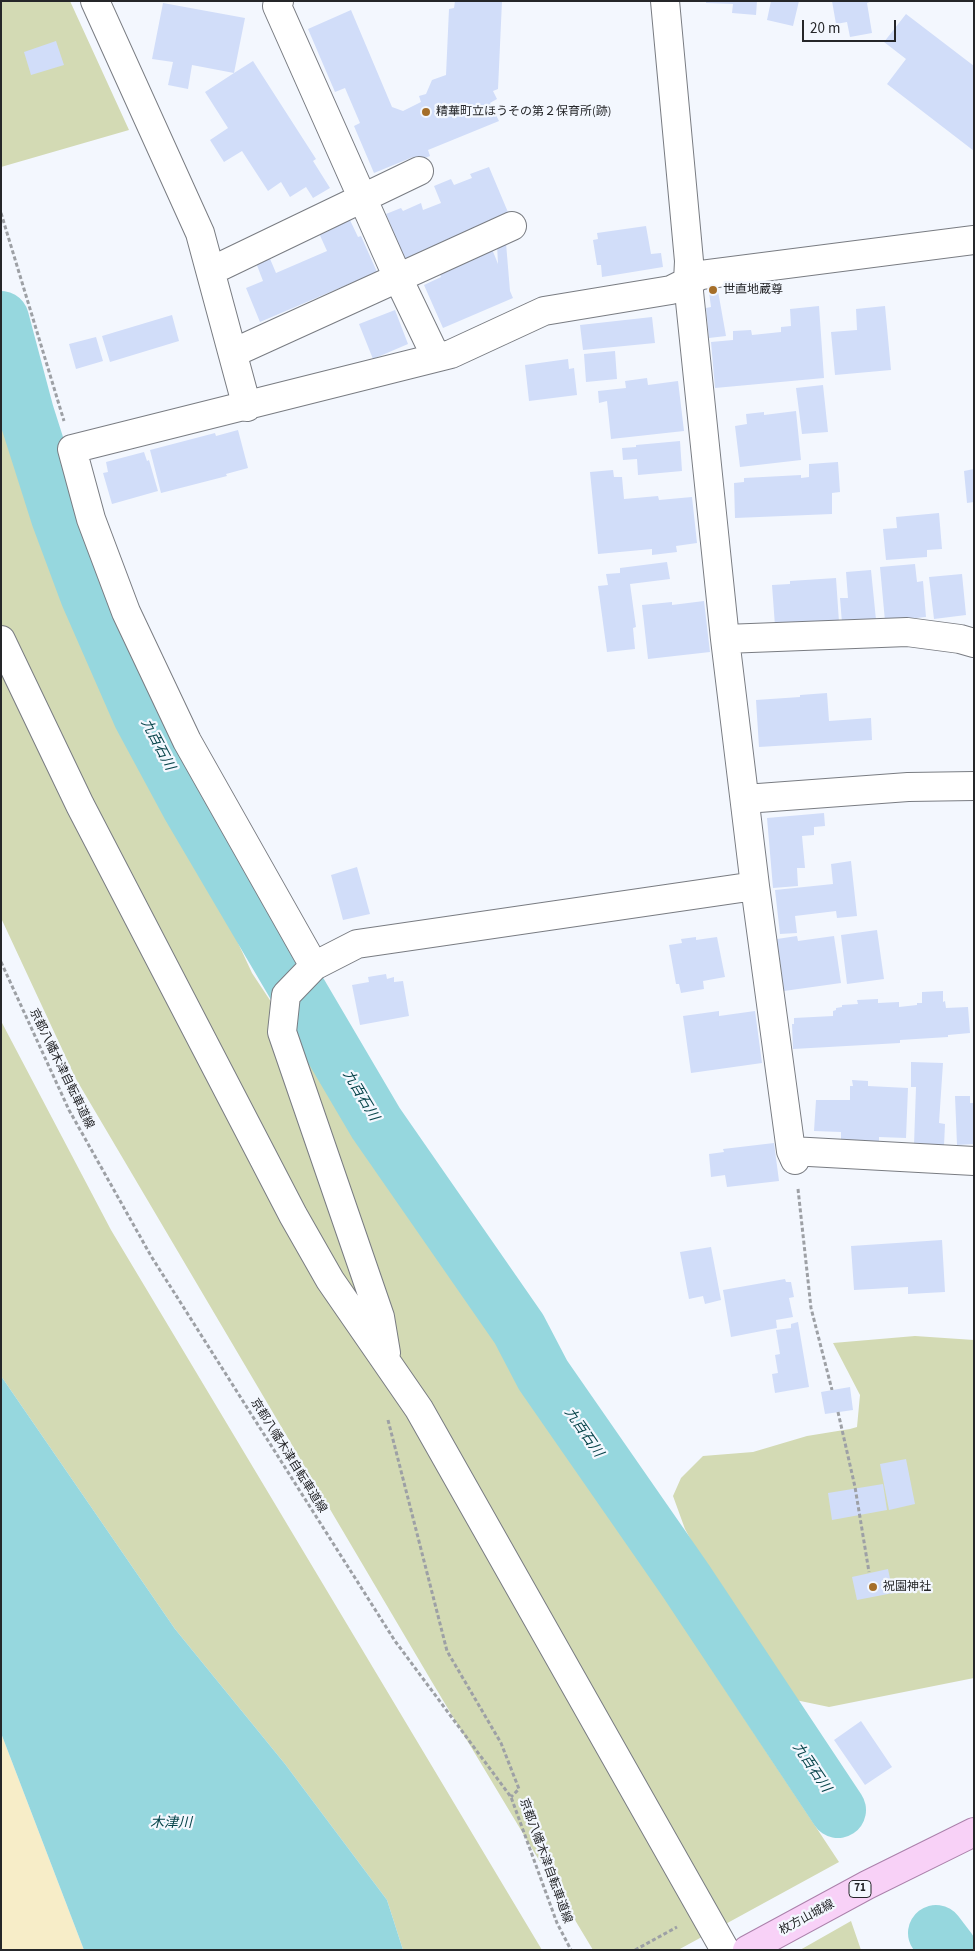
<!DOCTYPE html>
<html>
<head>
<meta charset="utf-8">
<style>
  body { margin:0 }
  #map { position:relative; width:975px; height:1951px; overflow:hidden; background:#f3f7fe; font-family:"Source Sans 3",sans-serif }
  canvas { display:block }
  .frame { position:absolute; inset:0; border:2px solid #252629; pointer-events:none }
  .scale { position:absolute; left:802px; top:20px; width:94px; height:22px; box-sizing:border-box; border:2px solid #252629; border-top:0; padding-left:6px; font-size:15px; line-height:18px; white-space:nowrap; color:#252629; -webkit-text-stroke:4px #f3f7fe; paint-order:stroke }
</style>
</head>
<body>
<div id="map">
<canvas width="975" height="1951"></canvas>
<div class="frame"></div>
<div class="scale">20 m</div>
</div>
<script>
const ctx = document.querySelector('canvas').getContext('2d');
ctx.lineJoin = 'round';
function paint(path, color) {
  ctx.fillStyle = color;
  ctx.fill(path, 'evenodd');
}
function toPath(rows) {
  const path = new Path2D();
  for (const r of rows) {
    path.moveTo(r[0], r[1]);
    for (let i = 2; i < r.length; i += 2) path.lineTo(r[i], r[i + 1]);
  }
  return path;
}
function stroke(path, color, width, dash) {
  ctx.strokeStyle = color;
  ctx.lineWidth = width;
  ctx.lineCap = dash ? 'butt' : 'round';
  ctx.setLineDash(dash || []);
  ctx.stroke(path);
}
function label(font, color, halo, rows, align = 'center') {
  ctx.font = font + ' "Source Sans 3","Noto Sans JP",sans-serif';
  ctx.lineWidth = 4.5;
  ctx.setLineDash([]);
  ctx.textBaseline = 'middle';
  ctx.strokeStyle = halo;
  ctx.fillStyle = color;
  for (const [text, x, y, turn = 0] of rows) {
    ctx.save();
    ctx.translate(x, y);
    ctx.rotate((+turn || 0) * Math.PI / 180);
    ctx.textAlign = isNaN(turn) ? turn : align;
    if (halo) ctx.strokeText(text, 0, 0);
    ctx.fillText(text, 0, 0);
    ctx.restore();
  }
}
paint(toPath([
  [1,1,70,1,129,130,1,167],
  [1,362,27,454,82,607,252,973,839,1862,678,1950,593,1950,432,1682,76,1079,1,918],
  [1,1021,111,1230,542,1950,403,1950,387,1900,285,1764,175,1629,1,1376],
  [915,1336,974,1340,974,1678,829,1707,786,1698,762,1671,685,1529,673,1496,681,1478,703,1456,753,1452,807,1436,850,1429,857,1427,860,1395,833,1343],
  [851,1921,861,1950,800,1950]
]), '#d3dab4');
paint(toPath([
  [1,1733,84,1950,1,1950]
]), '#f7edc8');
paint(toPath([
  [1,1376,175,1629,285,1764,387,1900,403,1950,84,1950,1,1733]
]), '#96d7de');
stroke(toPath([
  [1,319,26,413,59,517,88,595,141,716,189,805,376,1123,519,1329,543,1375,686,1581,838,1810],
  [936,1933,949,1950]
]), '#96d7de', 56);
paint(toPath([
  [455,1,502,1,498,89,493,91,497,99,490,103,499,121,428,150,430,156,415,162,413,157,374,173,354,126,360,123,345,88,335,92,308,29,351,10,392,107,403,111,421,102,419,96,426,94,432,80,446,75,449,9,454,8],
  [706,1,757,1,756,15,732,13,733,4,706,3],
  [771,1,799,1,793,26,767,20],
  [832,1,872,1,867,3,872,33,850,37,847,22,836,24],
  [163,3,245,18,234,73,253,61,316,159,313,161,330,188,313,198,306,187,290,197,281,182,268,191,242,151,224,162,210,140,228,128,205,92,234,73,192,65,188,89,168,85,173,62,152,59],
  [906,14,974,66,974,151,887,84,906,59,884,42],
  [56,41,64,65,31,75,24,52],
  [489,167,510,217,405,261,386,214,401,208,403,211,421,203,423,210,441,203,434,186,451,179,454,185,472,178,470,174],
  [349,218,358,237,361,236,377,272,260,322,246,288,263,281,255,260,268,254,276,273,327,251,318,231],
  [646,226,651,254,661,253,663,267,602,277,601,265,597,265,593,240,598,239,597,233],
  [506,243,510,291,513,298,443,328,424,285,441,277,439,272,492,249,498,264,497,244],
  [718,291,726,336,709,338,706,308,711,307,709,292],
  [819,306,824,378,715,388,711,342,733,340,733,331,751,330,752,335,781,332,781,327,791,326,790,309],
  [885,306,891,370,835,375,831,332,857,330,856,309],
  [395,310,408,344,373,359,359,324],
  [172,315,179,341,110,362,102,336],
  [652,317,655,343,583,350,580,325],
  [96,337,103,361,76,369,69,344],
  [615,351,617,379,586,382,584,354],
  [568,359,569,369,574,368,577,395,529,401,525,365],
  [647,378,648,385,678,381,684,431,611,439,607,401,599,403,598,391,626,388,625,381],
  [823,385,828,432,802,434,796,388],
  [796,411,801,460,740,467,735,426,747,424,746,414,764,412,764,415],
  [238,430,248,468,226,474,227,476,161,493,150,450,215,433,216,436],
  [680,441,682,471,638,475,637,459,623,460,622,448,636,447,636,445],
  [144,452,147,461,149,460,158,491,112,504,103,473,108,472,106,462],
  [838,462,840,492,832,493,832,514,735,518,734,483,744,482,744,478,801,475,801,478,809,477,809,464],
  [974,469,974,502,967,503,964,471],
  [613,470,614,477,622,477,624,499,658,496,659,500,692,497,697,543,676,546,677,552,652,555,652,549,598,554,590,472],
  [939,513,942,549,927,550,927,557,886,560,883,529,897,528,896,517],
  [667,562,670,579,630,584,636,627,633,628,635,649,607,652,598,586,608,585,606,574,620,573,620,568],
  [915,564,917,582,923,581,926,617,885,621,880,567],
  [871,570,876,620,842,623,840,598,848,598,846,572],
  [962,574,966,615,934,619,929,577],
  [836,578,839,622,775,626,772,585,790,584,790,581],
  [704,601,710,652,648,659,642,605,672,602,672,605],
  [827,693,829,721,871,718,872,740,759,747,756,700,800,697,800,695],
  [824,813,825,826,814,827,814,835,802,836,805,868,797,868,798,886,773,888,767,818],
  [851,861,857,916,837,918,836,911,795,916,797,933,780,934,775,890,833,884,831,864],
  [357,867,370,914,343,920,331,875],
  [877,930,884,979,847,984,841,935],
  [797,936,798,941,834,936,841,983,784,991,777,939],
  [696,937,696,940,717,937,725,977,703,981,704,989,681,993,679,984,676,984,669,945,682,943,681,939],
  [386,974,387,979,394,977,394,982,403,981,409,1016,360,1025,352,985,369,982,368,977],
  [943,991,943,1002,945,1001,946,1008,968,1007,970,1033,948,1035,948,1037,900,1040,900,1043,793,1049,792,1024,794,1024,794,1018,833,1016,833,1011,836,1010,836,1008,842,1007,842,1005,858,1004,857,1000,878,999,878,1003,899,1002,899,1007,917,1005,917,1003,922,1003,922,992],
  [719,1011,719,1016,755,1011,762,1063,691,1073,683,1016],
  [911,1062,943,1063,939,1123,945,1124,944,1146,914,1145,916,1087,911,1087],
  [852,1080,868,1081,868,1086,908,1088,906,1138,879,1137,879,1142,841,1141,841,1132,814,1131,816,1100,850,1100,850,1086,853,1086],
  [955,1096,970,1096,970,1103,974,1103,974,1144,957,1145],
  [774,1143,779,1181,727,1187,725,1175,711,1177,709,1154,724,1152,723,1149],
  [942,1240,945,1292,908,1294,908,1287,854,1290,851,1246],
  [711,1247,721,1300,705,1304,703,1296,689,1299,680,1252],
  [785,1279,786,1282,791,1282,794,1297,789,1298,793,1317,776,1320,777,1328,731,1337,723,1290],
  [798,1322,809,1387,775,1393,772,1374,778,1373,775,1355,780,1354,776,1330,791,1328,791,1324],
  [850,1387,853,1410,825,1414,821,1392],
  [906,1459,915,1504,889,1510,880,1464],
  [883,1484,887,1510,832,1520,828,1493],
  [888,1569,893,1593,857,1600,852,1577],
  [861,1721,892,1767,865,1785,834,1740]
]), '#d1ddf9');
const minor = toPath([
  [95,1,200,233,247,407],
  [279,1,277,6,398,278,436,357],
  [665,1,689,261,688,282,725,639,755,886,791,1151,795,1160],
  [211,271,419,171],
  [233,353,512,226],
  [725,639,907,632,960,639,974,643],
  [1,640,80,805,293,1215,330,1280,419,1409,725,1950],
  [745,799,908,787,974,786],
  [314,966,187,741,126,612,91,519,72,449,451,354,544,311,671,290,701,275,974,240],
  [791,1151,974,1161],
  [386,1353,380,1317,282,1032,286,995,314,966,357,944,755,886]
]);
const major = toPath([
  [747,1950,867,1885,974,1832]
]);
stroke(minor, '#797c82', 30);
stroke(major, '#ab81ab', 30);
stroke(toPath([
  [1,213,64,421],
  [1,962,69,1110,151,1256,395,1641,511,1797,557,1923,571,1950],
  [798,1189,811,1308,832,1390],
  [838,1412,855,1487,869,1572],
  [388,1420,447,1651,501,1743,519,1789,511,1797],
  [635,1950,677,1927]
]), '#9da0a5', 3, [4, 2.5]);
stroke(minor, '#fff', 28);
stroke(major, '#f8d1f7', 28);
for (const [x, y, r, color] of [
  [426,112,5,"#a56e29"],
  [713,290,5,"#a56e29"],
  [873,1587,5,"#a56e29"]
]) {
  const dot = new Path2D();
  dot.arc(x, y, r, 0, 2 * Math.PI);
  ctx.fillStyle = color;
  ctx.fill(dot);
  stroke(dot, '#f3f7fe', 2);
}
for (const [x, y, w] of [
  [860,1889,22]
]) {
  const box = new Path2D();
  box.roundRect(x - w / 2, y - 8.5, w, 17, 4);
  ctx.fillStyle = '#f3f7fe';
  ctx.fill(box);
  stroke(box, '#252629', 1);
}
label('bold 11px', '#252629', null, [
  ["71",860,1889]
]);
label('12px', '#252629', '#f3f7fe', [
  ["精華町立ほうその第２保育所(跡)",436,112],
  ["世直地蔵尊",723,290],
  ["祝園神社",883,1587]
], 'left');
label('12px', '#252629', '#f3f7fe', [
  ["京都八幡木津自転車道線",61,1069,64],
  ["京都八幡木津自転車道線",288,1456,58],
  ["京都八幡木津自転車道線",545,1861,70],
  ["枚方山城線",807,1918,-28]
]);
label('italic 14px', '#07444a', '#f3f7fe', [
  ["九百石川",157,745,62],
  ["九百石川",360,1096,59],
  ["九百石川",583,1433,55],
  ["九百石川",811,1768,56],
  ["木津川",171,1824]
]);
</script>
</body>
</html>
